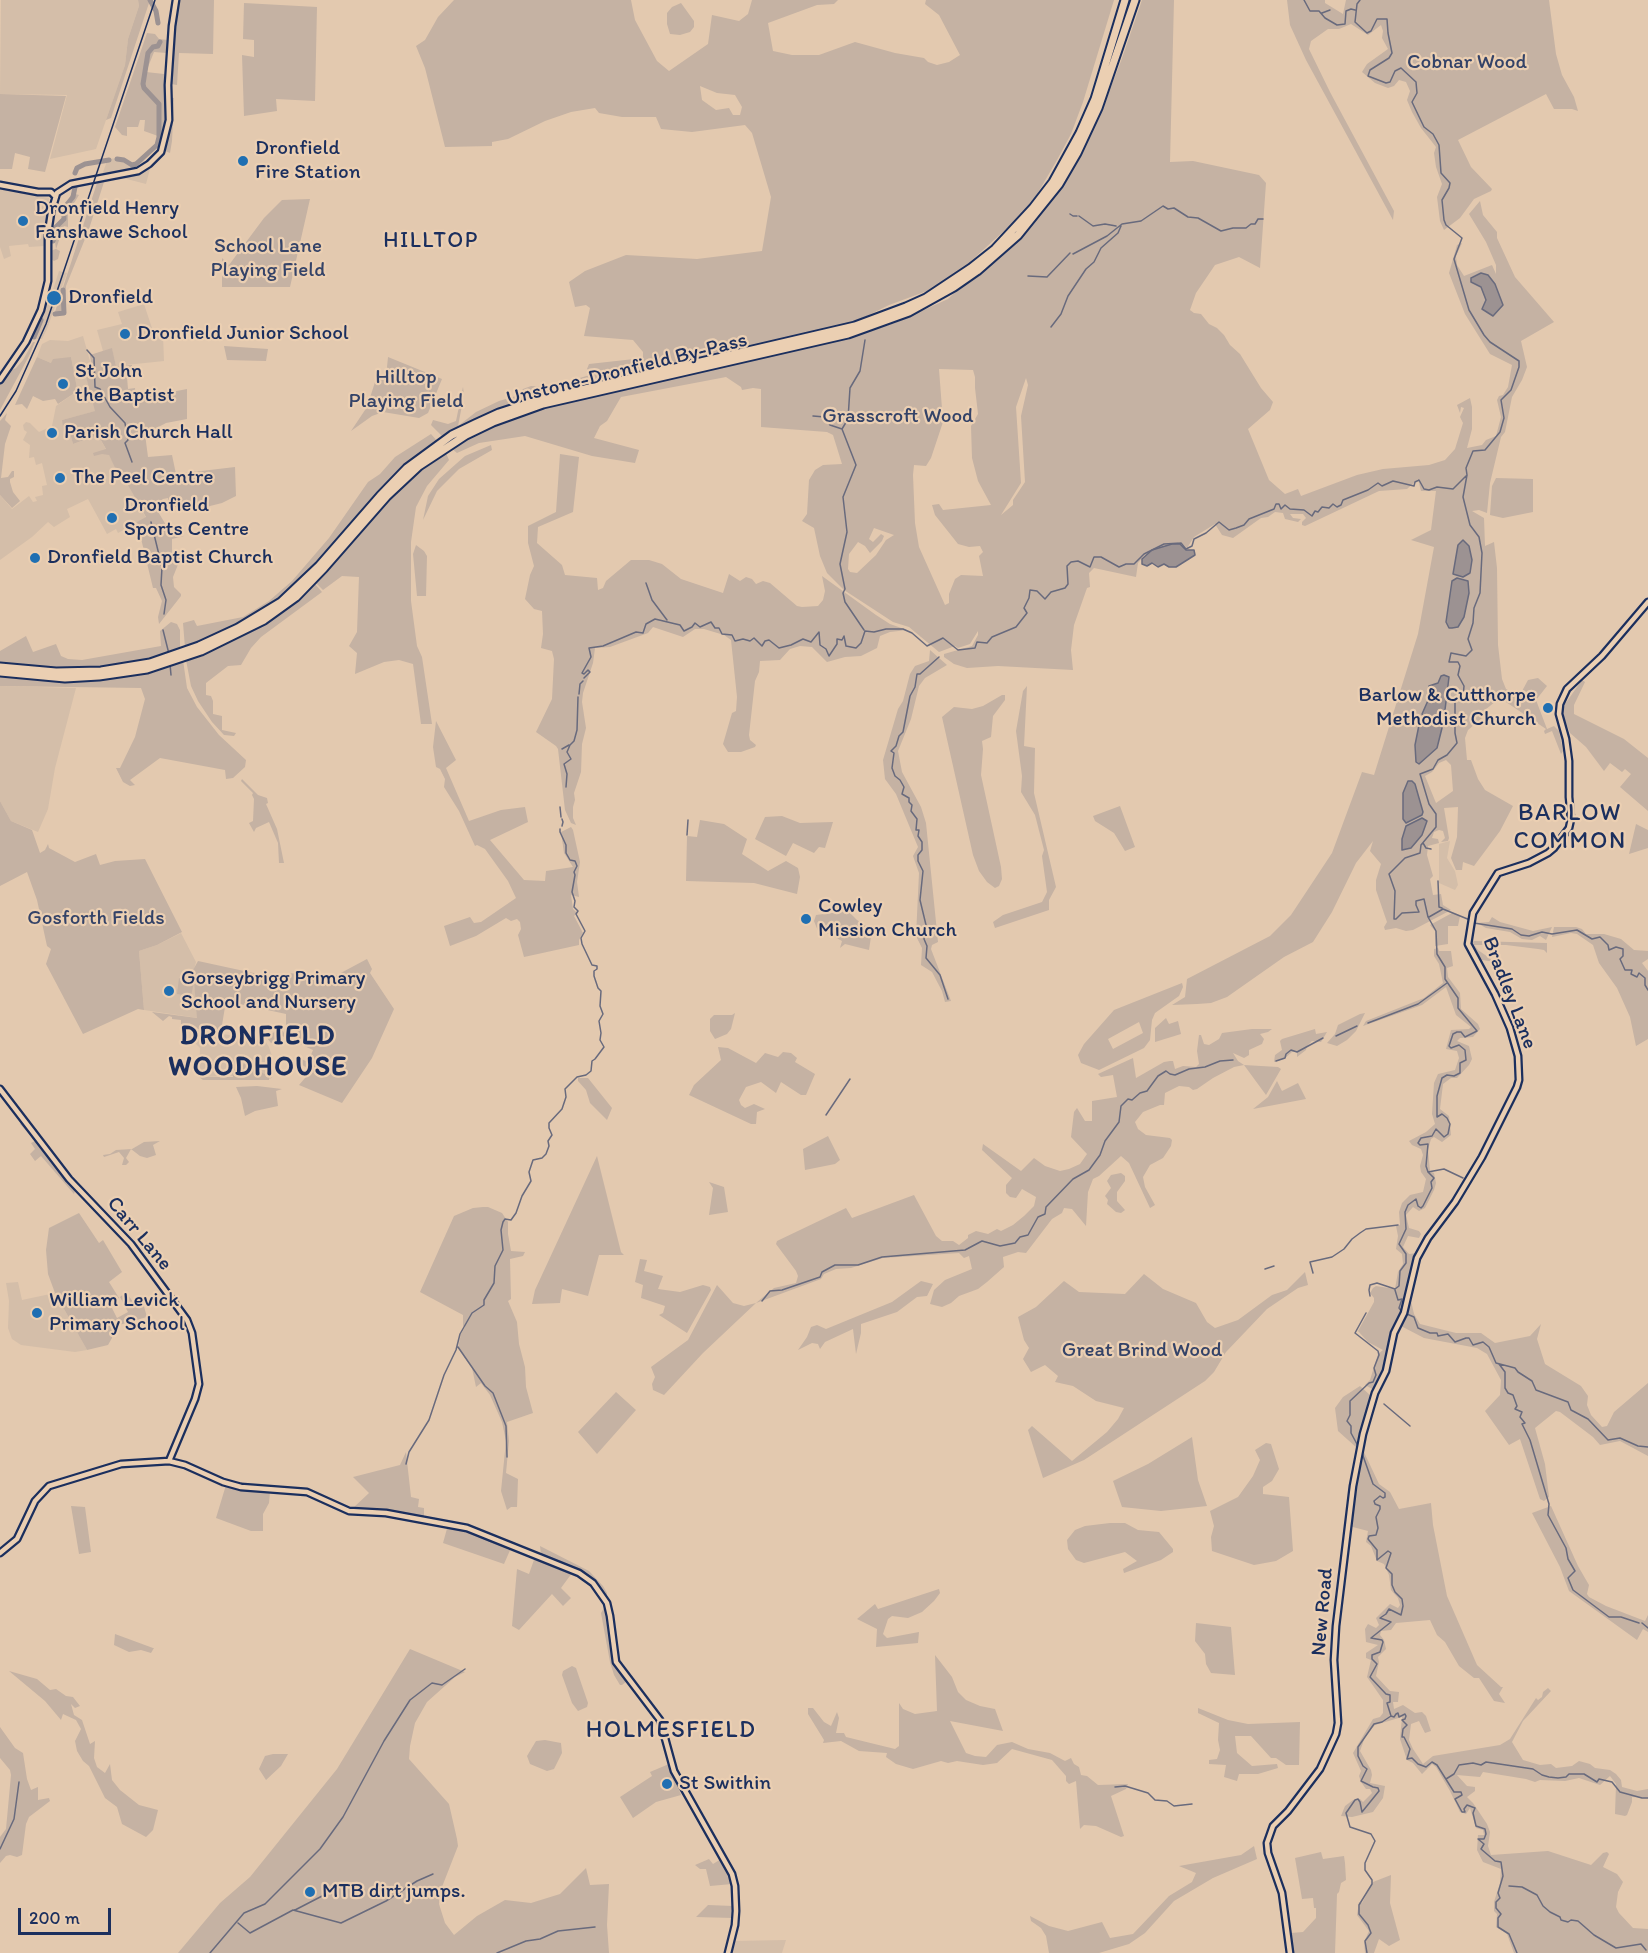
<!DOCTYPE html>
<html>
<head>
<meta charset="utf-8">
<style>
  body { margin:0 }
  #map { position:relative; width:1648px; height:1953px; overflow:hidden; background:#e3c9af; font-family:Itim,sans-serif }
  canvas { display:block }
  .scale { position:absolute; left:18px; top:1908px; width:93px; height:27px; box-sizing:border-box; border:3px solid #1b2f5e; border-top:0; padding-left:8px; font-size:18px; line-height:21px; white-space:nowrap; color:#1b2f5e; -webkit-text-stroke:4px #ebcfb2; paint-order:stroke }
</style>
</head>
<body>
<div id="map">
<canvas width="1648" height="1953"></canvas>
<div class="scale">200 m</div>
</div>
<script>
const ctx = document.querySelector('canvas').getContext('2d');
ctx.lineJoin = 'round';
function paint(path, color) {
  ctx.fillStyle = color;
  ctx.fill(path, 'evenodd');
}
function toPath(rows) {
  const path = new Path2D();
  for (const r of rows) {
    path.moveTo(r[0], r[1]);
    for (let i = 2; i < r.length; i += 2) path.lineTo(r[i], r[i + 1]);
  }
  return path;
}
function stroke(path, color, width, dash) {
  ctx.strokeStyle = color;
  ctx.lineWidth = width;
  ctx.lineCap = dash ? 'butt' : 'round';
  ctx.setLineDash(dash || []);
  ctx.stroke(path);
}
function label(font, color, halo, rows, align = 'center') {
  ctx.font = font + ' Itim,sans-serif';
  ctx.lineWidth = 4.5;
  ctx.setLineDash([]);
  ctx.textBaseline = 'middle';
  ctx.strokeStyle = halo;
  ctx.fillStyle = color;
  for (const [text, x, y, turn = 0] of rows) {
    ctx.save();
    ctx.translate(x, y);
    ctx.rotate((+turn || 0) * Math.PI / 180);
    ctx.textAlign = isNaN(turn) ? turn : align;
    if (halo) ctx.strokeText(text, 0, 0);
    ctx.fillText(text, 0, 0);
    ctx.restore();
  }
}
paint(toPath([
  [1,0,138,0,139,6,128,39,125,65,96,149,50,159,67,95,0,94],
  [121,158,132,164,142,158,148,166,151,165,146,184,119,177,103,180,102,175,106,164,106,159],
  [0,189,49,198,44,246,29,247,28,244,9,246,11,256,4,259,0,247],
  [59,271,67,273,47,329,42,339,31,339,48,296,51,296],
  [144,304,153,331,150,337,163,335,164,361,116,366,112,349,103,351,97,330,122,324,118,312],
  [83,336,92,368,85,373,96,411,62,420,70,433,73,444,98,435,119,473,121,472,146,518,118,533,116,529,107,534,88,499,67,509,70,517,54,527,48,522,32,537,0,560,0,495,12,509,29,496,33,502,37,501,35,497,43,495,42,486,47,485,42,463,36,465,34,457,29,458,30,445,23,440,27,432,24,430,23,425,26,422,30,423,39,432,52,426,56,406,76,392,77,388,71,357,51,363,37,357,42,344,50,340,68,341],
  [0,686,76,688,55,768,48,809,38,832,11,821,0,801],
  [1450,841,1447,858,1455,871,1457,880,1458,885,1455,890,1439,883,1439,844],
  [181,933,196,962,193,973,198,1018,144,1010,139,951,157,945],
  [193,1029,265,1041,269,1047,273,1059,272,1078,269,1079,260,1072,254,1061,234,1076,199,1077,200,1048,196,1044],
  [18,1282,22,1300,55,1293,87,1350,75,1352,21,1345,12,1339,8,1328,9,1301,6,1283],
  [786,1940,782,1953,732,1953,736,1941]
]), '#d4bea9');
paint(toPath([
  [138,0,150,0,111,118,106,120,125,65,128,39,139,6],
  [180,0,214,0,213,54,179,53,177,85,171,84,174,31],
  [454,0,631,0,635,20,657,61,669,71,708,44,712,15,739,21,748,14,752,0,838,0,834,4,817,5,768,23,773,51,792,55,819,55,855,42,895,53,924,58,928,62,937,65,949,62,960,55,939,15,925,4,926,0,1114,0,1083,102,1071,134,1057,160,1029,208,960,271,927,291,889,305,863,318,836,327,530,398,481,416,443,437,431,425,433,420,448,424,456,421,463,387,464,395,458,426,476,412,499,401,519,395,523,389,531,386,550,387,593,374,587,369,589,364,643,358,643,352,633,340,584,336,590,308,586,305,575,307,569,282,585,271,626,255,697,259,762,251,771,197,752,133,745,125,692,132,661,129,656,117,622,117,599,113,595,108,571,112,545,121,508,139,492,142,492,146,445,147,425,68,416,46,425,40,438,17],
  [700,86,717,93,735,95,742,107,740,115,733,115,729,108,716,110,702,100],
  [1142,0,1174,0,1170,162,1193,161,1259,175,1266,183,1260,268,1239,257,1215,265,1196,293,1190,310,1194,313,1201,314,1209,324,1217,328,1224,335,1230,345,1240,354,1261,388,1273,402,1270,410,1248,429,1269,480,1285,494,1298,489,1301,496,1357,475,1383,469,1429,465,1445,460,1455,449,1463,423,1460,417,1464,408,1461,407,1460,413,1457,405,1470,398,1472,407,1472,429,1467,448,1482,445,1486,440,1496,436,1501,417,1497,400,1499,396,1503,395,1508,387,1512,365,1490,354,1465,314,1449,273,1457,245,1462,243,1456,256,1457,265,1464,276,1492,265,1496,274,1496,265,1486,242,1469,214,1480,201,1483,215,1497,232,1497,238,1515,277,1554,322,1521,341,1527,367,1522,380,1512,397,1505,432,1501,437,1490,483,1487,513,1479,510,1472,511,1484,518,1485,546,1494,542,1497,568,1498,645,1502,679,1506,689,1514,693,1521,693,1528,680,1538,678,1547,686,1536,700,1547,729,1554,726,1559,731,1563,751,1561,754,1552,731,1545,734,1544,731,1546,729,1503,700,1496,701,1485,710,1482,718,1468,730,1465,738,1467,760,1471,760,1478,779,1485,790,1513,806,1500,831,1474,866,1463,862,1462,870,1456,870,1451,858,1457,837,1458,807,1444,808,1449,838,1448,841,1441,842,1445,838,1443,831,1439,830,1434,832,1432,838,1438,839,1439,843,1428,846,1427,855,1433,876,1430,879,1433,895,1441,894,1443,905,1451,910,1413,930,1406,931,1396,928,1385,930,1384,927,1387,922,1376,890,1376,880,1381,864,1370,851,1373,841,1356,863,1332,912,1313,942,1284,957,1227,997,1211,1003,1197,1004,1172,1005,1185,997,1187,979,1270,936,1291,915,1332,853,1362,772,1374,775,1418,634,1434,547,1411,540,1431,530,1436,491,1421,491,1418,479,1407,489,1379,491,1305,526,1302,525,1302,522,1306,518,1303,514,1290,514,1293,518,1301,519,1298,522,1285,519,1283,513,1275,512,1268,517,1261,518,1233,538,1222,535,1215,524,1194,537,1187,548,1180,542,1145,555,1138,563,1136,577,1094,568,1089,573,1090,587,1087,588,1074,625,1071,650,1073,670,998,666,967,668,954,664,944,657,944,654,972,646,978,635,978,631,970,644,958,648,955,646,939,652,909,627,893,622,844,590,827,573,820,556,814,528,802,521,807,514,809,480,815,470,823,465,842,464,833,435,827,432,761,427,761,389,753,388,742,390,741,387,726,377,621,397,607,421,600,426,594,438,639,450,635,463,592,456,525,436,479,443,457,453,451,448,490,427,523,414,577,399,860,334,895,323,948,299,959,288,979,276,999,256,1023,237,1070,175,1101,112,1121,61],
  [1481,273,1488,275,1495,284,1503,305,1490,313,1484,311,1486,300,1481,287,1471,277],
  [939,369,973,370,975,377,975,388,978,414,971,426,972,458,978,481,991,505,943,510,939,504,932,505,935,515,958,544,969,547,980,546,983,552,979,556,983,576,961,575,955,579,949,594,949,603,945,605,919,547,915,523,913,475,914,465,926,466,931,458,943,422],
  [1026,378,1028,385,1021,416,1025,482,1013,500,1013,505,1001,515,1021,483,1016,407],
  [874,528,894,535,886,540,876,555,857,573,850,572,848,569,849,554,858,542,865,546,870,553,882,541,884,536,881,534,873,542,869,539],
  [1446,760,1451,765,1453,791,1436,803,1425,776,1432,772,1439,763],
  [1287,0,1325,0,1325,3,1343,14,1346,0,1549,0,1556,54,1562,75,1574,97,1578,111,1572,109,1554,109,1546,94,1458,140,1471,167,1492,189,1491,191,1474,199,1460,218,1444,230,1440,221,1437,197,1442,184,1436,167,1434,153,1436,147,1421,128,1412,112,1407,100,1410,91,1406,82,1399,80,1394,86,1388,88,1375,83,1362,72,1367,64,1388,49,1382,38,1383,31,1381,25,1368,35,1351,24,1339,29,1328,29,1311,41,1309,49,1330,92,1394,211,1393,220,1306,60,1290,25],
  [244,3,317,7,315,101,276,99,277,111,244,116,242,55,254,57,254,40,243,39],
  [681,3,694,21,694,27,690,32,680,35,670,34,667,24,667,13,672,7],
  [147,33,155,34,159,39,168,40,167,53,154,52,146,72,164,74,164,97,174,98,172,141,170,153,165,151,165,145,156,143,158,136,144,131,145,120,140,120,138,127,127,127,127,136,122,135,115,127],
  [0,94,66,96,45,172,28,169,30,157,15,153,12,169,0,169],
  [104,182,89,229,66,286,65,315,54,315,97,183],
  [72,193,79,195,68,213,68,227,64,226,56,249,60,251,58,259,54,261,50,258,50,251,56,249,55,241,53,241,53,232,64,219,64,208],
  [310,199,290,287,222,287,222,258,229,265,264,218,282,200],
  [33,342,35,342,29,356,0,410,0,384,8,372,16,368,23,360],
  [224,346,268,349,266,361,227,360],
  [112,348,116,366,132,365,133,375,127,377,128,389,135,388,136,399,187,389,187,419,166,423,145,434,148,457,172,455,176,474,235,467,236,496,222,503,190,511,187,507,168,507,168,498,163,499,154,505,172,535,184,536,172,539,172,555,181,557,173,577,174,587,181,594,181,596,159,624,158,617,162,601,156,588,153,588,137,522,146,517,121,473,118,474,109,455,102,454,94,456,93,453,106,449,98,435,73,444,70,433,64,433,62,420,95,411,85,373,92,368,90,355],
  [37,357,51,363,53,359,71,357,77,388,76,392,58,404,55,399,43,401,33,396,27,409,22,404,15,405],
  [388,357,442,379,428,413,419,418,383,412,372,416,351,431,367,407,376,379,386,377],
  [7,413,5,420,11,426,5,444,1,478,8,477,12,471,14,471,14,477,10,479,10,482,13,492,20,501,12,508,0,495,0,421],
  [431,434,438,442,322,560,279,600,244,622,185,648,183,623,194,620,197,626,243,617,269,601,292,581,329,538,368,482,380,474,395,457],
  [491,445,492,450,459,469,437,491,423,520,428,496,439,479,465,456],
  [445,451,449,460,427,486,416,507,411,542,411,601,417,646,422,657,432,724,421,724,413,664,399,660,384,662,355,674,357,653,349,646,357,632,359,577,342,576,323,590,315,582,401,487,420,469],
  [560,454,579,457,573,512,538,527,537,543,562,565,565,575,597,578,598,590,603,588,606,581,631,560,649,560,662,564,681,579,723,593,729,574,740,581,746,577,752,579,756,584,763,581,770,583,797,606,802,607,818,606,823,600,825,591,822,576,876,615,890,624,907,630,890,632,880,636,877,648,861,656,845,657,827,662,812,647,800,646,790,649,780,660,760,661,759,672,755,681,749,735,750,740,756,745,755,747,741,752,728,752,723,744,732,713,736,711,737,697,731,640,724,635,704,629,695,629,683,637,653,627,648,633,610,647,595,648,593,663,583,693,582,702,586,728,582,744,581,772,574,793,575,800,573,807,573,818,576,825,571,823,565,810,558,749,556,746,536,732,552,699,554,659,552,651,541,648,543,634,542,611,534,609,525,599,530,575,534,566,528,543,528,526,556,512],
  [1496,478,1533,479,1533,512,1503,518,1490,515,1492,486],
  [416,545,424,551,427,556,426,596,417,596,413,554],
  [314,583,322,592,261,637,251,648,241,665,228,666,206,683,206,695,211,696,213,701,213,714,222,716,222,730,236,733,234,736,224,735,212,722,198,701,191,686,186,660,247,633,269,619],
  [171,622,177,624,180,630,180,649,139,661,94,669,0,665,0,651,26,636,33,652,56,644,61,656,68,659,82,660,161,646,160,631],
  [930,650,947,665,925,678,919,686,911,719,898,751,902,772,921,807,926,823,938,942,932,945,931,949,951,1001,945,1002,942,991,932,972,921,965,922,948,916,936,919,873,913,856,918,847,896,794,885,779,883,760,898,709,903,701,910,674,915,666,929,661],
  [183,660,187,688,197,707,219,735,246,760,245,767,233,778,226,779,225,770,160,758,130,780,135,785,130,786,123,782,116,768,120,768,135,737,145,699,141,688,0,686,0,677,56,682,99,680,143,672],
  [1582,680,1585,682,1574,705,1574,714,1624,739,1648,758,1648,811,1620,787,1631,774,1625,769,1622,772,1610,763,1604,771,1586,747,1570,733,1562,713,1565,704],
  [1027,686,1024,746,1035,748,1034,793,1056,887,1049,900,1049,910,995,928,993,922,1003,915,1042,902,1047,892,1042,856,1044,850,1035,815,1021,792,1022,776,1016,731,1023,691],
  [1002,695,1005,695,1005,700,993,716,991,737,982,741,983,749,981,775,1001,867,1002,879,999,886,995,888,987,882,979,871,973,855,942,717,954,707,972,709,983,706],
  [436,721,456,760,446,768,469,821,501,810,525,807,528,822,490,840,524,880,545,881,546,871,573,867,564,853,561,832,571,827,573,830,580,862,577,882,579,897,571,895,573,909,577,913,574,916,583,933,579,940,579,945,524,957,518,935,521,929,520,922,517,919,511,921,506,918,476,936,450,946,444,926,470,917,474,923,481,922,516,898,508,881,485,849,477,845,475,846,459,811,444,787,445,779,440,769,436,767,433,747],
  [242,779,258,795,267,798,268,803,266,804,277,829,284,863,279,863,278,843,269,822,256,828,254,832,249,823,253,821,254,799,252,795,253,793,241,781],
  [0,801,11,821,32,830,40,853,45,850,48,844,49,848,75,862,96,854,100,865,115,861,145,859,182,932,157,945,139,951,144,1010,138,1009,83,1034,46,964,51,949,47,946,37,900,27,872,0,886],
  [1120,806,1135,847,1125,851,1114,833,1095,821,1093,816],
  [782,816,800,823,833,822,825,848,819,847,814,853,793,843,786,856,755,839,765,817],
  [700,820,724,824,747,839,742,854,768,871,786,861,798,868,800,877,797,894,754,883,686,881,687,836,697,837],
  [1636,824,1648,830,1648,848,1629,854],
  [848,911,857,920,872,930,869,950,845,944,840,948,842,941,823,931,818,931,814,921,816,915],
  [1452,913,1460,916,1458,926,1448,926,1448,944,1435,946,1435,931,1430,925],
  [1492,917,1500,922,1533,931,1552,927,1546,940,1540,936,1532,940,1522,939,1510,932,1486,928,1477,923,1489,922],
  [1554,927,1576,927,1582,929,1586,934,1604,934,1621,939,1634,950,1648,951,1648,959,1642,963,1648,971,1648,1039,1636,1046,1630,1017,1617,988,1599,963,1593,945,1577,934,1571,933,1552,937],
  [1474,941,1547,943,1547,953,1544,950,1538,949,1506,945,1474,945,1478,950,1495,962,1482,960,1475,955,1472,948,1471,943],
  [1438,948,1439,951,1451,951,1453,966,1447,968,1448,977,1460,993,1461,1009,1478,1024,1480,1029,1473,1037,1460,1038,1457,1041,1469,1046,1472,1059,1469,1065,1457,1078,1451,1078,1443,1084,1440,1109,1449,1116,1451,1135,1442,1142,1434,1137,1431,1139,1428,1150,1430,1171,1434,1173,1436,1183,1434,1190,1425,1208,1419,1211,1413,1207,1406,1215,1409,1228,1419,1231,1421,1234,1419,1238,1408,1236,1403,1247,1409,1254,1417,1253,1402,1312,1390,1335,1385,1363,1374,1390,1365,1385,1370,1380,1378,1354,1383,1350,1368,1342,1358,1331,1374,1302,1374,1298,1370,1293,1373,1288,1376,1286,1395,1289,1398,1272,1403,1264,1402,1254,1396,1249,1398,1236,1396,1226,1400,1225,1399,1212,1402,1203,1410,1195,1423,1192,1426,1179,1421,1172,1420,1166,1423,1155,1421,1149,1412,1145,1409,1141,1426,1132,1435,1124,1432,1114,1434,1083,1438,1074,1455,1070,1459,1058,1457,1051,1446,1049,1451,1030,1469,1029,1471,1027,1456,1015,1446,987,1422,1005,1363,1026,1366,1021,1424,998,1443,983,1439,964,1434,956,1434,949],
  [367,959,372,969,370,973,394,1009,372,1058,342,1103,299,1085,311,1071,297,1061,299,1058,308,1062,313,1050,282,1036,271,1043,267,1038,280,1027,283,1027,283,1033,286,1027,286,1014,226,1001,221,1031,202,1027,202,1029,181,1030,181,1020,172,1019,172,1017,169,1016,163,1021,152,1012,197,1018,194,982,191,996,177,994,179,978,193,979,193,970,198,961,281,979,281,973,337,975],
  [1182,983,1183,987,1179,996,1155,1013,1152,1020,1150,1040,1144,1048,1099,1070,1081,1063,1078,1055,1084,1044,1114,1010],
  [1139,1022,1143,1033,1113,1049,1108,1039],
  [735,1013,731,1029,727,1034,715,1039,710,1031,710,1019,714,1015,732,1015],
  [1365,1013,1356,1031,1347,1040,1337,1046,1327,1043,1335,1034,1338,1025,1360,1014],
  [1166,1018,1169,1024,1178,1021,1181,1034,1155,1042,1155,1028],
  [1252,1029,1272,1029,1268,1032,1260,1034,1264,1039,1262,1044,1249,1050,1249,1055,1244,1058,1233,1053,1238,1061,1244,1065,1278,1067,1281,1069,1266,1095,1244,1065,1234,1067,1213,1078,1197,1089,1193,1090,1189,1087,1179,1086,1165,1093,1164,1105,1160,1105,1143,1112,1135,1122,1138,1129,1146,1135,1170,1138,1172,1140,1171,1146,1163,1158,1150,1165,1143,1177,1145,1187,1155,1205,1150,1208,1129,1163,1121,1156,1099,1176,1093,1179,1088,1192,1086,1226,1072,1209,1064,1208,1062,1213,1052,1219,1026,1253,1018,1252,1003,1257,1004,1267,987,1282,978,1289,959,1296,951,1303,942,1307,930,1304,934,1290,945,1280,972,1269,969,1256,964,1258,959,1253,883,1258,851,1268,836,1269,824,1274,821,1279,756,1303,703,1353,664,1395,653,1390,652,1384,655,1377,651,1367,688,1340,717,1285,733,1303,744,1306,756,1303,774,1288,796,1283,798,1276,796,1271,776,1244,777,1241,846,1208,852,1218,914,1195,936,1236,942,1241,953,1241,959,1245,968,1238,968,1235,976,1231,988,1234,997,1229,1001,1231,1013,1225,1024,1216,1034,1206,1036,1197,1022,1189,1016,1198,1010,1197,1006,1193,1006,1185,1012,1178,982,1150,983,1144,1021,1171,1034,1158,1045,1166,1060,1171,1069,1169,1080,1164,1087,1154,1071,1137,1074,1112,1077,1108,1085,1121,1092,1121,1092,1101,1117,1097,1113,1075,1101,1077,1098,1074,1133,1058,1136,1078,1164,1062,1170,1061,1173,1061,1175,1069,1183,1066,1196,1067,1199,1064,1197,1051,1199,1035,1201,1035,1204,1044,1209,1045,1219,1039,1222,1033],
  [1315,1029,1316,1034,1327,1032,1321,1042,1312,1041,1307,1046,1306,1050,1297,1057,1297,1052,1292,1052,1284,1059,1274,1062,1275,1055,1282,1050,1280,1041,1282,1039],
  [718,1047,728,1048,756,1063,765,1053,778,1057,783,1052,791,1053,797,1058,795,1062,815,1074,806,1095,801,1095,781,1082,776,1093,761,1082,746,1087,739,1100,741,1105,745,1108,754,1104,765,1109,757,1112,756,1124,751,1124,689,1095,694,1085,721,1060],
  [254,1061,258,1070,269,1077,269,1080,203,1080,199,1077,233,1077,232,1068],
  [578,1078,588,1078,612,1108,607,1120,590,1103,586,1090,578,1081],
  [1277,1081,1282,1091,1298,1083,1306,1099,1253,1109,1268,1097],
  [257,1086,282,1089,276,1091,278,1106,255,1111,245,1116,241,1098,236,1087],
  [22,1122,75,1191,74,1194,41,1156,35,1161,30,1154,35,1149,31,1143,35,1141,20,1124],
  [828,1136,840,1160,835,1164,805,1170,803,1149],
  [160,1141,153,1145,156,1155,147,1158,140,1156,131,1149,126,1158,129,1162,126,1165,122,1165,124,1158,119,1152,104,1157,103,1155,110,1154,116,1150,132,1149,144,1142],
  [597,1156,621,1252,624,1255,599,1255,588,1296,562,1289,560,1303,532,1304,535,1290],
  [1121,1173,1125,1176,1125,1181,1117,1192,1117,1201,1125,1210,1121,1213,1116,1212,1107,1204,1108,1200,1105,1196,1111,1188,1107,1181,1111,1175],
  [709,1182,724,1187,728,1212,709,1215,713,1188],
  [483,1207,488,1207,502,1213,508,1222,508,1234,511,1251,525,1252,523,1256,510,1259,511,1299,508,1301,517,1322,519,1344,525,1367,526,1387,533,1413,507,1422,509,1441,506,1473,518,1479,517,1507,511,1507,507,1510,501,1491,506,1441,502,1422,490,1395,481,1383,476,1387,472,1368,458,1348,461,1334,465,1327,463,1326,463,1315,420,1292,454,1216,473,1208],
  [79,1213,99,1243,103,1240,122,1272,109,1282,119,1298,110,1304,117,1318,128,1312,120,1297,126,1292,133,1302,141,1296,147,1317,112,1327,112,1338,108,1345,87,1350,55,1293,48,1274,46,1250,49,1228],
  [640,1259,647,1260,644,1271,663,1276,658,1289,680,1292,703,1285,710,1287,711,1290,687,1333,659,1315,663,1313,665,1306,641,1298,643,1285,635,1282],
  [1305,1272,1308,1285,1298,1288,1267,1309,1226,1352,1214,1372,1205,1381,1084,1460,1043,1478,1028,1430,1032,1426,1072,1461,1107,1432,1118,1419,1124,1408,1096,1401,1073,1386,1055,1382,1058,1376,1045,1365,1031,1372,1023,1359,1029,1348,1024,1340,1018,1317,1036,1307,1064,1281,1079,1292,1125,1294,1144,1274,1163,1289,1196,1303,1207,1322,1215,1328,1238,1320,1272,1295,1287,1290],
  [921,1281,933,1284,927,1296,917,1297,897,1312,861,1324,861,1333,856,1354,853,1329,825,1342,820,1349,818,1344,812,1343,798,1350,807,1337,811,1327,817,1325,826,1329,892,1302],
  [1411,1301,1414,1314,1420,1324,1456,1333,1481,1333,1495,1343,1530,1336,1541,1324,1537,1339,1545,1364,1581,1386,1588,1396,1587,1405,1591,1415,1602,1427,1607,1426,1614,1412,1648,1383,1648,1456,1620,1441,1600,1445,1593,1437,1560,1412,1556,1411,1535,1428,1545,1464,1549,1497,1544,1501,1540,1499,1520,1439,1509,1445,1485,1411,1500,1395,1501,1380,1487,1354,1477,1348,1424,1338,1401,1326],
  [1360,1386,1370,1395,1370,1399,1357,1448,1338,1431,1335,1408,1343,1397],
  [616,1392,636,1410,597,1454,578,1432],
  [1192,1437,1198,1480,1207,1506,1161,1511,1122,1507,1113,1481,1148,1464],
  [1266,1443,1271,1444,1279,1469,1272,1481,1263,1487,1263,1494,1289,1497,1293,1551,1276,1561,1254,1565,1212,1551,1211,1537,1214,1526,1210,1511,1238,1497,1253,1476,1260,1460,1255,1450],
  [1363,1450,1379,1484,1390,1492,1399,1509,1431,1503,1433,1525,1447,1596,1477,1665,1501,1687,1503,1687,1499,1694,1505,1703,1494,1701,1479,1678,1474,1678,1459,1666,1445,1642,1437,1635,1430,1620,1396,1623,1391,1630,1381,1631,1380,1635,1384,1640,1386,1649,1378,1657,1379,1662,1376,1676,1390,1691,1399,1692,1398,1702,1393,1702,1394,1709,1403,1705,1415,1713,1422,1712,1426,1716,1431,1731,1425,1733,1419,1721,1411,1724,1409,1740,1413,1749,1423,1764,1433,1756,1500,1745,1510,1739,1536,1698,1538,1700,1542,1697,1543,1692,1548,1688,1551,1691,1523,1721,1512,1742,1523,1760,1540,1765,1551,1764,1556,1768,1572,1766,1579,1761,1590,1764,1595,1768,1610,1770,1616,1774,1621,1780,1622,1787,1637,1791,1648,1789,1648,1798,1632,1797,1632,1802,1627,1815,1625,1816,1615,1814,1616,1784,1610,1776,1600,1785,1579,1778,1565,1781,1540,1780,1535,1782,1526,1779,1483,1772,1480,1777,1457,1775,1467,1786,1475,1787,1475,1791,1467,1797,1473,1803,1487,1824,1490,1832,1488,1846,1491,1855,1548,1851,1591,1865,1603,1853,1607,1852,1609,1854,1603,1867,1617,1874,1623,1882,1618,1892,1616,1907,1619,1913,1633,1928,1648,1929,1648,1953,1514,1953,1507,1934,1496,1927,1497,1914,1494,1911,1494,1902,1500,1883,1501,1869,1483,1862,1477,1850,1478,1835,1484,1835,1483,1830,1476,1828,1470,1808,1466,1814,1460,1812,1450,1791,1436,1767,1432,1764,1422,1774,1413,1763,1407,1760,1400,1739,1402,1717,1375,1725,1365,1737,1360,1751,1371,1770,1372,1775,1370,1783,1385,1786,1383,1798,1373,1812,1352,1817,1341,1816,1345,1806,1353,1800,1360,1799,1363,1802,1372,1793,1370,1789,1366,1789,1361,1782,1359,1776,1361,1771,1353,1753,1373,1719,1380,1717,1383,1713,1383,1700,1367,1677,1371,1660,1366,1658,1366,1653,1378,1645,1366,1642,1365,1629,1368,1624,1376,1628,1379,1625,1376,1618,1390,1604,1398,1608,1400,1605,1398,1598,1391,1590,1389,1575,1384,1564,1377,1561,1371,1546,1366,1542,1368,1531,1349,1526],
  [406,1452,411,1497,419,1499,418,1507,424,1508,424,1517,376,1509,352,1509,369,1493,353,1477,400,1465],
  [226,1485,243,1489,270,1492,269,1503,263,1514,263,1531,251,1531,216,1518],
  [71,1506,85,1507,91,1552,79,1554],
  [1551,1506,1578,1566,1589,1585,1587,1594,1589,1597,1606,1606,1645,1621,1648,1615,1648,1632,1643,1629,1637,1640,1569,1591,1560,1567,1532,1513],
  [1110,1523,1125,1523,1138,1530,1159,1532,1173,1549,1173,1552,1161,1560,1124,1573,1123,1569,1137,1561,1125,1552,1084,1563,1076,1560,1068,1549,1067,1540,1075,1530,1085,1526],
  [448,1525,511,1548,504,1564,443,1543],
  [540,1546,589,1571,603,1586,607,1593,607,1599,597,1586,581,1572,541,1554],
  [535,1557,572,1573,561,1588,571,1598,563,1606,552,1594,519,1630,512,1626,517,1569,529,1574],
  [939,1589,940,1593,934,1601,922,1612,908,1618,892,1616,888,1619,883,1634,887,1638,919,1632,918,1643,876,1647,877,1629,857,1619,875,1604,878,1609],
  [604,1608,607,1608,611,1630,613,1659,627,1681,622,1685,620,1685,614,1675,610,1662,601,1613],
  [1196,1623,1231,1627,1235,1675,1211,1673,1206,1664,1205,1654,1195,1641],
  [115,1634,153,1648,154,1648,151,1653,141,1650,129,1652,114,1645],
  [410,1649,465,1672,455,1677,427,1702,415,1723,410,1746,409,1759,449,1804,457,1839,458,1846,440,1892,439,1904,445,1923,454,1935,477,1916,505,1900,531,1903,560,1894,586,1868,590,1885,609,1884,607,1925,609,1953,178,1953,220,1903,250,1877,337,1769],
  [935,1655,952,1677,958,1692,966,1700,980,1706,995,1709,1003,1731,950,1721,966,1753,975,1756,986,1757,997,1745,1012,1742,1028,1749,1050,1753,1065,1761,1071,1758,1074,1764,1079,1767,1081,1775,1087,1776,1098,1785,1128,1784,1126,1789,1111,1796,1124,1836,1121,1837,1096,1826,1084,1825,1080,1829,1076,1781,1069,1784,1066,1781,1066,1776,1052,1760,1012,1749,997,1763,983,1765,957,1761,948,1763,941,1761,913,1769,896,1764,886,1757,887,1753,859,1751,841,1741,823,1743,824,1740,808,1714,808,1708,813,1708,824,1722,831,1726,837,1712,839,1718,836,1733,844,1733,846,1737,895,1749,899,1746,899,1703,903,1709,915,1714,937,1711],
  [572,1666,576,1668,588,1703,587,1707,578,1711,572,1703,562,1675,563,1671],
  [9,1671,37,1679,50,1690,56,1689,66,1696,73,1697,80,1706,75,1708,71,1704,74,1715,82,1720,90,1744,95,1741,94,1758,97,1767,105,1773,110,1764,112,1780,120,1790,139,1805,158,1810,153,1830,146,1837,122,1824,117,1807,105,1798,89,1766,83,1761,77,1751,75,1741,81,1729,76,1720,63,1714,61,1720,45,1701],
  [1198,1708,1228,1720,1248,1724,1300,1722,1299,1765,1286,1765,1276,1758,1271,1758,1251,1736,1235,1736,1237,1753,1252,1766,1277,1764,1278,1768,1258,1774,1239,1774,1237,1781,1224,1777,1226,1765,1209,1764,1209,1760,1217,1759,1220,1750,1218,1740,1219,1723,1198,1713],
  [0,1727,15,1748,23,1753,27,1779,31,1790,38,1787,38,1800,49,1798,50,1801,29,1817,26,1824,22,1855,17,1857,10,1855,6,1856,0,1863,0,1837,6,1829,11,1775,10,1770,0,1758],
  [545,1740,561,1743,562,1753,554,1769,547,1771,530,1764,527,1756,536,1741],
  [273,1754,288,1754,281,1766,266,1780,259,1769,265,1756],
  [669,1764,681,1795,656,1802,633,1818,620,1797,652,1776,650,1772],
  [1254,1846,1257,1859,1213,1878,1174,1901,1145,1933,1129,1944,1099,1953,1049,1953,1046,1936,1041,1928,1031,1921,1030,1916,1049,1926,1068,1931,1102,1922,1110,1938,1133,1934,1169,1896,1192,1882,1196,1873,1179,1866,1241,1855],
  [1321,1852,1323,1859,1344,1856,1345,1863,1346,1880,1341,1883,1339,1892,1337,1894,1335,1953,1292,1953,1291,1933,1303,1932,1316,1918,1316,1908,1314,1908,1313,1898,1302,1899,1295,1858],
  [709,1859,713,1864,721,1859,728,1870,732,1884,710,1886,706,1869,700,1869,695,1865],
  [1391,1875,1390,1903,1400,1940,1389,1946,1379,1939,1374,1953,1365,1953,1364,1942,1369,1931,1357,1915,1359,1902,1362,1903,1373,1882],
  [708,1905,733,1906,733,1918,696,1917]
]), '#c5b2a3');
const water = toPath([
  [1481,273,1488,275,1495,284,1503,305,1493,316,1482,309,1486,300,1481,287,1471,282,1471,278,1481,273],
  [1463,540,1469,546,1472,560,1470,573,1463,577,1453,574,1458,545,1463,540],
  [1172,544,1180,544,1186,550,1194,550,1195,555,1176,567,1169,567,1164,564,1158,567,1152,563,1147,566,1142,564,1142,559,1152,550,1172,544],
  [1457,578,1468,581,1469,593,1464,617,1458,627,1452,628,1449,628,1446,622,1452,581,1457,578],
  [1444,675,1449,677,1444,718,1441,721,1423,716,1422,714,1430,696,1429,686,1438,683,1441,676,1444,675],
  [1423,719,1436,722,1440,724,1442,728,1437,748,1419,764,1416,762,1415,745,1420,720,1423,719],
  [1408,781,1412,781,1415,784,1423,812,1422,815,1406,823,1403,819,1403,793,1408,781],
  [1422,818,1427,821,1422,835,1411,848,1402,850,1402,839,1406,826,1422,818]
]);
paint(water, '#9c9292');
stroke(water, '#686a7d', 1.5);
stroke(toPath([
  [1304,0,1310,11,1319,11,1325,18,1337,25,1345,24,1346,11,1351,9,1355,10],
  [1360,0,1357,4,1355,22,1367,33,1371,31,1377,19,1387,19,1388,33,1392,53,1389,58,1370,70,1368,76,1386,83,1390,82,1395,71,1401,68,1416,82,1417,93,1412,102,1424,127,1433,134,1439,145,1441,173,1450,183,1449,188,1442,200,1444,220,1446,225,1462,238,1454,259,1469,310,1484,335,1490,342,1519,361,1519,367,1511,390,1501,400,1504,418,1500,432,1485,450,1473,451,1466,468,1467,475,1463,497,1470,525,1479,537,1482,553,1480,593,1474,608,1473,623,1468,639,1472,650,1466,656,1451,653,1449,662,1458,662,1460,666,1458,675,1464,686,1463,698,1455,698,1455,733,1457,743,1447,755,1438,760,1433,769,1420,774,1429,804,1436,814,1436,827,1421,845,1420,853,1405,858,1389,874,1395,891,1394,919,1396,919,1402,913,1419,912,1416,905,1416,901,1424,899,1428,917,1436,931,1437,954,1445,967,1445,979,1458,998,1458,1008,1477,1031,1465,1037,1461,1032,1457,1032,1453,1034,1449,1046,1451,1048,1459,1045,1465,1050,1466,1060,1460,1063,1460,1073,1454,1076,1447,1075,1442,1078,1437,1096,1437,1117,1442,1114,1447,1118,1450,1124,1448,1134,1444,1137,1436,1129,1432,1136,1421,1138,1418,1143,1420,1145,1428,1144,1426,1166,1428,1172,1434,1178,1431,1182,1432,1188,1423,1206,1421,1208,1418,1206,1416,1199,1408,1205,1405,1212,1406,1229,1399,1244,1406,1254,1406,1263,1400,1271,1399,1286,1395,1289,1377,1283,1370,1285,1369,1290,1370,1296],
  [1322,13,1330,10],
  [1070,214,1073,216,1077,216],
  [1079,216,1093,226,1105,224,1116,226],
  [1073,254,1107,236,1122,224,1141,221,1163,206,1168,209,1174,208,1188,217,1198,218,1221,231,1233,228,1246,228,1251,224,1255,224,1258,219,1263,219],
  [1028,276,1047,277,1070,253],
  [1051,327,1061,314,1068,296,1086,269,1094,262,1101,248,1118,233,1121,226],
  [87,350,94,358,95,387,100,389,110,407,125,423,128,440,125,443,132,462],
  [813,416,825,417,830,425,842,429],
  [151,522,162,567,161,585,166,600,164,614],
  [646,583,652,600,667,620],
  [163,630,169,654],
  [864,630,845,602,843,593,845,589,840,564,847,532,843,497,856,465,842,429,848,419,850,388,860,371,865,340],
  [939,657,920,674,917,674,915,687,910,696,903,732,899,736,896,746,891,751,894,753,892,768,895,776,900,780,904,787,902,794,909,798,909,802,912,805,911,811,917,819,916,830,919,830,918,836,922,842,922,850,918,855,918,861,923,871,920,900,926,925,924,939,927,946,926,958,940,975,948,999],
  [170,664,171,675],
  [584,678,590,672,588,670,584,674,582,673,591,657,589,648,603,646,636,632,643,633,646,624,655,619,680,625,684,631,692,627,695,623,700,627,711,622,715,628,719,628,722,634,732,635,735,641,743,639,750,641,754,638,762,646,765,641,769,640,779,648,791,645,803,639,811,642,819,632,820,645,826,649,829,656,837,644,837,639,842,640,844,636,846,646,856,648,861,643,865,631,874,632,886,629,903,629,912,633,927,646,943,638,958,650,975,648,977,642,987,643,992,637,1016,627,1027,613,1024,608,1029,598,1030,590,1037,591,1045,599,1051,592,1065,588,1068,584,1067,566,1071,562,1078,561,1090,567,1094,557,1101,557,1119,567,1126,564,1134,564,1144,554,1164,544,1181,543,1186,549,1192,546,1194,539,1206,533,1219,522,1229,530,1236,528,1244,525,1249,519,1274,509,1276,504,1279,504,1281,509,1285,505,1290,509,1304,510,1312,516,1315,511,1318,512,1322,507,1329,508,1333,504,1337,507,1341,505,1343,500,1368,490,1378,483,1382,486,1393,481,1414,486,1415,482,1419,480,1424,489,1429,490,1437,487,1453,489,1466,476],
  [579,694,580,684,583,681],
  [562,749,569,745],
  [566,787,567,774,564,764,571,759,567,752,570,745,574,741,577,730,578,697],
  [560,807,561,817],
  [562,826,563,822,562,819],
  [687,835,688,820],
  [1423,843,1426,848,1431,849],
  [1438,881,1439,907,1442,908],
  [1429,917,1443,909,1470,920],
  [1474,923,1512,929,1521,935,1529,936,1542,932,1552,934,1577,930,1592,939,1600,937,1608,945,1609,950,1616,947,1623,949,1623,956,1620,959,1625,970,1632,970,1631,974,1637,977,1639,973,1645,978,1645,985,1648,990],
  [1368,1023,1418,1004,1447,983],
  [1336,1036,1357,1026],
  [1276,1061,1285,1058,1286,1054,1291,1050,1297,1052,1323,1038],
  [826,1115,850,1079],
  [1428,1172,1444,1169,1463,1178],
  [1265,1269,1274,1266],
  [1313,1273,1310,1262,1332,1257,1344,1249,1352,1239,1360,1233,1366,1229,1398,1225],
  [1395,1290,1398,1300,1402,1299,1399,1308,1402,1312,1414,1317,1418,1328,1430,1333,1437,1333,1438,1336,1448,1334,1455,1342,1466,1338,1469,1338,1473,1345,1483,1342,1489,1347,1496,1363,1515,1368,1518,1372,1532,1381,1536,1390,1568,1402,1571,1410,1588,1419,1608,1440,1620,1438,1638,1446,1648,1447],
  [762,1301,770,1291,782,1290,820,1277,822,1272,835,1265,858,1265,882,1257,965,1250,982,1241,1000,1246,1015,1243,1020,1237,1028,1235,1038,1217,1045,1214,1046,1207,1073,1179,1089,1170,1100,1155,1105,1141,1119,1122,1121,1106,1128,1099,1132,1100,1140,1093,1147,1091,1158,1076,1166,1071,1170,1074,1175,1075,1189,1069,1205,1067,1220,1061,1233,1060],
  [458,1347,485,1386,493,1393,506,1426,507,1457],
  [1499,1364,1505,1372,1505,1388,1508,1393,1513,1395,1517,1406,1515,1409,1522,1412,1520,1417,1525,1423,1522,1424,1530,1440,1549,1504,1548,1515,1566,1548,1568,1559,1575,1571,1568,1578,1573,1590,1609,1617,1621,1617,1639,1623],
  [1384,1404,1410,1426],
  [1358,1446,1351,1433,1351,1426,1347,1421,1350,1415,1350,1401,1369,1383,1373,1382,1376,1375,1374,1368,1379,1355,1378,1351,1355,1333,1366,1313],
  [1362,1453,1373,1484,1385,1493,1385,1497,1383,1498,1380,1496,1374,1501,1375,1504,1380,1506,1380,1509,1376,1517,1378,1528,1376,1535,1369,1536,1368,1539,1377,1550,1377,1560,1388,1551,1391,1553,1386,1568,1392,1574,1392,1585,1395,1592,1402,1599,1403,1606,1401,1615,1389,1609,1386,1614,1380,1618,1391,1622,1371,1638,1382,1640,1383,1642,1380,1652,1372,1655,1372,1659,1377,1664,1370,1677,1386,1694,1390,1695,1390,1702,1387,1703,1391,1716],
  [406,1464,409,1452,429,1420,444,1375,456,1350,460,1334,472,1313,484,1305,484,1300,494,1283,495,1266,503,1250,501,1230,503,1222,505,1219,511,1220,516,1213,522,1196,531,1181,529,1172,533,1160,542,1158,546,1154,549,1146,548,1141,552,1135,549,1128,549,1123,562,1109,566,1097,565,1089,577,1077,586,1075,591,1071,592,1061,595,1059,604,1047,600,1040,601,1033,599,1021,603,1014,600,1006,601,991,598,988,594,976,594,971,597,969,597,966,592,965,582,944,581,938,585,931,576,914,578,911,574,907,575,901,572,892,575,875,574,872,577,866,575,861,570,860,566,853,566,845,560,832,560,829],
  [1642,1623,1648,1628],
  [1446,1779,1454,1774,1459,1765,1473,1763,1481,1765,1486,1762,1533,1769,1542,1775,1549,1777,1558,1778,1566,1777,1569,1774,1584,1774,1597,1782,1599,1779,1612,1782,1620,1792,1642,1798,1648,1798],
  [1115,1787,1125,1786,1148,1793,1155,1800,1167,1801,1174,1806,1192,1804],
  [0,1849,14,1819,19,1782],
  [1509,1886,1522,1887,1537,1895,1543,1906,1550,1912,1560,1917,1561,1920,1568,1922,1571,1920,1578,1921,1594,1935,1616,1948,1641,1944,1646,1950],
  [295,1910,326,1894],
  [238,1923,250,1933,293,1910,341,1923,386,1901,417,1881,433,1874],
  [210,1953,244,1913,265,1904,320,1849,343,1817,384,1741,410,1700,432,1683,442,1685,465,1669],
  [497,1953,526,1941,540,1939,558,1931,595,1927],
  [1367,1953,1365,1941,1371,1933,1368,1925,1359,1914,1359,1905,1372,1884,1372,1880,1365,1870,1365,1863,1375,1841,1371,1834,1350,1827,1346,1813,1355,1800,1358,1799,1360,1802,1362,1812,1379,1791,1378,1788,1373,1787,1361,1781,1367,1769,1363,1766,1358,1756,1358,1747,1374,1724,1382,1722,1391,1716,1394,1717,1396,1714,1398,1713,1399,1717,1405,1714,1406,1716,1405,1719,1402,1720,1407,1725,1403,1729,1402,1737,1404,1737,1410,1749,1407,1759,1412,1758,1418,1764,1426,1767,1432,1762,1437,1765,1454,1792,1461,1792,1462,1795,1455,1799,1462,1812,1465,1812,1464,1809,1467,1805,1475,1808,1473,1813,1476,1826,1485,1829,1486,1834,1484,1839,1478,1839,1484,1844,1481,1849,1495,1861,1501,1862,1503,1876,1498,1893,1500,1898,1496,1902,1496,1908,1501,1914,1498,1918,1498,1927,1509,1934,1517,1953]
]), '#686a7d', 1.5);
stroke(toPath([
  [150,0,156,11,158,23],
  [117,159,124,160,132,165,136,164,157,145,159,137,159,104,144,88,143,84,148,53,153,47,158,46,160,42],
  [75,173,77,168,85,164,109,160],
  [53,241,55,228,64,219,64,208,73,197,75,187],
  [55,314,64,313,63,290],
  [34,337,41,320]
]), '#9c9292', 5);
const secondary = toPath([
  [0,185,38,192,51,192,55,196],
  [0,380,26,342,41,310,48,281,48,233,51,213,57,193,71,184,138,171,149,164,161,152,169,120,168,85,172,26,176,0],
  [0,1089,69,1179,131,1244,187,1320,192,1333,199,1384,195,1399,169,1461],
  [0,1553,17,1539,35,1501,49,1486,121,1464,169,1461,185,1465,223,1482,241,1487,307,1492,349,1511,386,1513,467,1528,579,1573,593,1583,607,1603,610,1616,616,1662,660,1720,674,1771,732,1874,735,1886,736,1911,735,1925,728,1953],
  [1290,1953,1282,1893,1268,1853,1267,1843,1273,1826,1288,1811,1320,1769,1336,1734,1338,1723,1334,1660,1336,1626,1353,1486,1363,1434,1375,1393,1386,1371,1394,1333,1404,1313,1417,1258,1428,1238,1455,1202,1482,1157,1517,1087,1519,1080,1518,1056,1510,1028,1495,994,1468,944,1473,913,1498,873,1529,863,1548,853,1554,848,1569,828,1571,819,1569,797,1569,761,1566,739,1559,714,1560,704,1567,689,1602,656,1648,602]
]);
const trunk = toPath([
  [0,667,56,672,101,671,150,663,199,646,238,628,281,602,319,566,380,496,407,468,452,435,475,424,499,413,542,399,855,326,906,307,926,298,971,268,995,249,1033,208,1053,182,1080,133,1095,99,1125,0],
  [0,672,65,678,99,676,147,669,201,651,264,620,296,597,324,568,387,496,419,466,466,435,493,422,543,404,848,334,909,312,954,287,977,271,1018,235,1059,184,1077,153,1098,108,1135,0]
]);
stroke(secondary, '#1b2f5e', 9);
stroke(trunk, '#1b2f5e', 11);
stroke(secondary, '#ebcfb2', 4.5);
stroke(trunk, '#ebcfb2', 7);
stroke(toPath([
  [0,416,16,391,46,324,155,0]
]), '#1b2f5e', 1.5);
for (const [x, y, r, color] of [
  [243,161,6,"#1f6fb2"],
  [23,221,6,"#1f6fb2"],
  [54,298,8,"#1f6fb2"],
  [125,334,6,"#1f6fb2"],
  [63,384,6,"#1f6fb2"],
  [52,433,6,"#1f6fb2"],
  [60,478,6,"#1f6fb2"],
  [112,518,6,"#1f6fb2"],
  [35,558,6,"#1f6fb2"],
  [1548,708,6,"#1f6fb2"],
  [806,919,6,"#1f6fb2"],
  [169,991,6,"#1f6fb2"],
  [37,1313,6,"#1f6fb2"],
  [667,1784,6,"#1f6fb2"],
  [310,1892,6,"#1f6fb2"]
]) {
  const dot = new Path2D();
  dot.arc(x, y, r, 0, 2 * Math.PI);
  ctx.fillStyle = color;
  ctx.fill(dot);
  stroke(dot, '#ebcfb2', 2);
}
label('21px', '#344368', '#ebcfb2', [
  ["Cobnar Wood",1467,63],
  ["School Lane",268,247],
  ["Playing Field",268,271],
  ["Hilltop",406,378],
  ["Playing Field",406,402],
  ["Grasscroft Wood",898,417],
  ["Gosforth Fields",96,919],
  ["Great Brind Wood",1142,1351]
]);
label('21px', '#1b2f5e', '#ebcfb2', [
  ["Dronfield",255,149],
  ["Fire Station",255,173],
  ["Dronfield Henry",35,209],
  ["Fanshawe School",35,233],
  ["Dronfield",68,298],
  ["Dronfield Junior School",137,334],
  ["St John",75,372],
  ["the Baptist",75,396],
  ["Parish Church Hall",64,433],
  ["The Peel Centre",72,478],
  ["Dronfield",124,506],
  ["Sports Centre",124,530],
  ["Dronfield Baptist Church",47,558],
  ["Barlow & Cutthorpe",1536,696,"right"],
  ["Methodist Church",1536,720,"right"],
  ["Cowley",818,907],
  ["Mission Church",818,931],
  ["Gorseybrigg Primary",181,979],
  ["School and Nursery",181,1003],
  ["William Levick",49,1301],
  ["Primary School",49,1325],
  ["St Swithin",679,1784],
  ["MTB dirt jumps.",322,1892]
], 'left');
label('21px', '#1b2f5e', '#ebcfb2', [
  ["Unstone-Dronfield By-Pass",627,370,-14],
  ["Bradley Lane",1509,993,69],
  ["Carr Lane",139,1234,50],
  ["New Road",1323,1612,-85]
]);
ctx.letterSpacing = '1.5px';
label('22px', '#1b2f5e', '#ebcfb2', [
  ["HILLTOP",431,241]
]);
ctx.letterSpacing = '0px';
ctx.letterSpacing = '1.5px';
label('24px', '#1b2f5e', '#ebcfb2', [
  ["BARLOW",1570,814],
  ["COMMON",1570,842],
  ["HOLMESFIELD",671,1731]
]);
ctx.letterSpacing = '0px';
ctx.letterSpacing = '1.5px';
label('bold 27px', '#1b2f5e', '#ebcfb2', [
  ["DRONFIELD",258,1037],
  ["WOODHOUSE",258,1068]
]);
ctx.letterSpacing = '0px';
</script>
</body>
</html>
